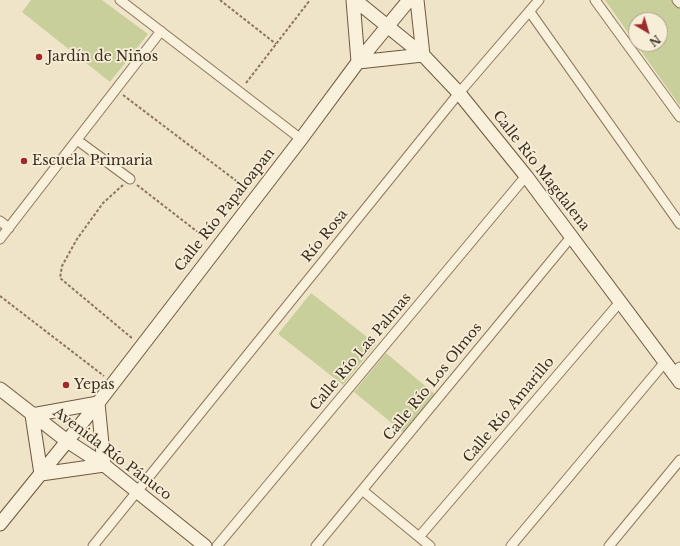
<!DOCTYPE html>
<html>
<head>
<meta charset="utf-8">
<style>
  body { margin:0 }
  #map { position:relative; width:680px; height:546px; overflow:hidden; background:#f0e4c8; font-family:"Libre Baskerville",serif }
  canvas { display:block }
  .north { position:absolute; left:628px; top:12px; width:40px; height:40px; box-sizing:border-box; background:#f7eed8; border:1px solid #ada18e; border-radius:50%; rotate:142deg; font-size:11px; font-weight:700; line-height:16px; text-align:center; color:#3d2e20 }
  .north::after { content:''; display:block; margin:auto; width:14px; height:18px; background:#9e2a2b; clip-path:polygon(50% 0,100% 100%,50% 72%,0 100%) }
</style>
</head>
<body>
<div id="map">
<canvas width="680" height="546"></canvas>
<div class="north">N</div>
</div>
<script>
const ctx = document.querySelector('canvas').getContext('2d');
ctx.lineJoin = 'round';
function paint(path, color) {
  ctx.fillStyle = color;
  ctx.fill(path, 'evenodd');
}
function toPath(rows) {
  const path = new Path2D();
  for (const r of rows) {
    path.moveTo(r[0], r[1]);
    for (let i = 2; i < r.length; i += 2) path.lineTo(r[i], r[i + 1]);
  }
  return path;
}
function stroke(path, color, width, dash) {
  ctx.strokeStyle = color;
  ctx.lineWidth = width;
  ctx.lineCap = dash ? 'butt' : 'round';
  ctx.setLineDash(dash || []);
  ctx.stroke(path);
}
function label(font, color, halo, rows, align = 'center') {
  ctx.font = font + ' "Libre Baskerville",serif';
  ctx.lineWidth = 3.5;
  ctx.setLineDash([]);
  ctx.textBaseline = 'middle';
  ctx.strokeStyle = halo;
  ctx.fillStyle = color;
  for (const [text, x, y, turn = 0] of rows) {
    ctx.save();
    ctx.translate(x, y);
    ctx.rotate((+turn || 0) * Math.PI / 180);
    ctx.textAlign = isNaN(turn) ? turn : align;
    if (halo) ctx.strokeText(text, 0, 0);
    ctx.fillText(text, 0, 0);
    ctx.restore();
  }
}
paint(toPath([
  [31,0,102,0,148,34,110,82,22,12],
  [605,0,680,0,680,106,636,44,660,44,660,20,636,20,636,44],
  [311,293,376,344,343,385,278,334],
  [386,353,436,395,404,433,354,392]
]), '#c9cf9b');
const street = toPath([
  [120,0,301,139],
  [595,0,680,117],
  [677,0,680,3],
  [530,12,680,224],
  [77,140,130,179],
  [0,221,9,228],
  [0,239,161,31],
  [673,372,680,367],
  [362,490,430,546],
  [419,537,620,302],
  [93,546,459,93,539,0],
  [217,546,526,176],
  [316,546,571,237],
  [511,546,665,362],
  [609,546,680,460]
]);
const secondary = toPath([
  [353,0,358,62,423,55,417,0],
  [355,0,423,55,459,93,526,176,680,382],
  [0,389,67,441,104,465,205,546],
  [98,403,104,465,41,474,32,415,98,403],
  [0,524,98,403,301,139,358,62,409,0]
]);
stroke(street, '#8d765c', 11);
stroke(secondary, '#6f573f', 15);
stroke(toPath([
  [220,0,276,44],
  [246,83,310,0],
  [123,95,247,189],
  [123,185,103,203,77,239,62,266,60,278,133,339],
  [137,185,208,240],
  [0,296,104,376]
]), '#8d765c', 2, [3, 2]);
stroke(street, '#faf1dc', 9);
stroke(secondary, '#faf1dc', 13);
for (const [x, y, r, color] of [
  [39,57,4,"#9e2a2b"],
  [24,161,4,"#9e2a2b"],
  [66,385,4,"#9e2a2b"]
]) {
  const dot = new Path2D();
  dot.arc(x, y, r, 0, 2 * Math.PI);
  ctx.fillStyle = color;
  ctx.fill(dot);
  stroke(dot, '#f7eed8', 1.5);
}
label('14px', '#3d2e20', '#f7eed8', [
  ["Jardín de Niños",47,57],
  ["Escuela Primaria",32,161],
  ["Yepas",74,385]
], 'left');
label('14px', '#3d2e20', '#f7eed8', [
  ["Calle Río Magdalena",541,171,52],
  ["Calle Río Papaloapan",225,210,-52],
  ["Río Rosa",325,236,-51],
  ["Calle Río Las Palmas",361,352,-50],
  ["Calle Río Los Olmos",433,382,-51],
  ["Calle Río Amarillo",509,410,-50],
  ["Avenida Río Pánuco",112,454,37]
]);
</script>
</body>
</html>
